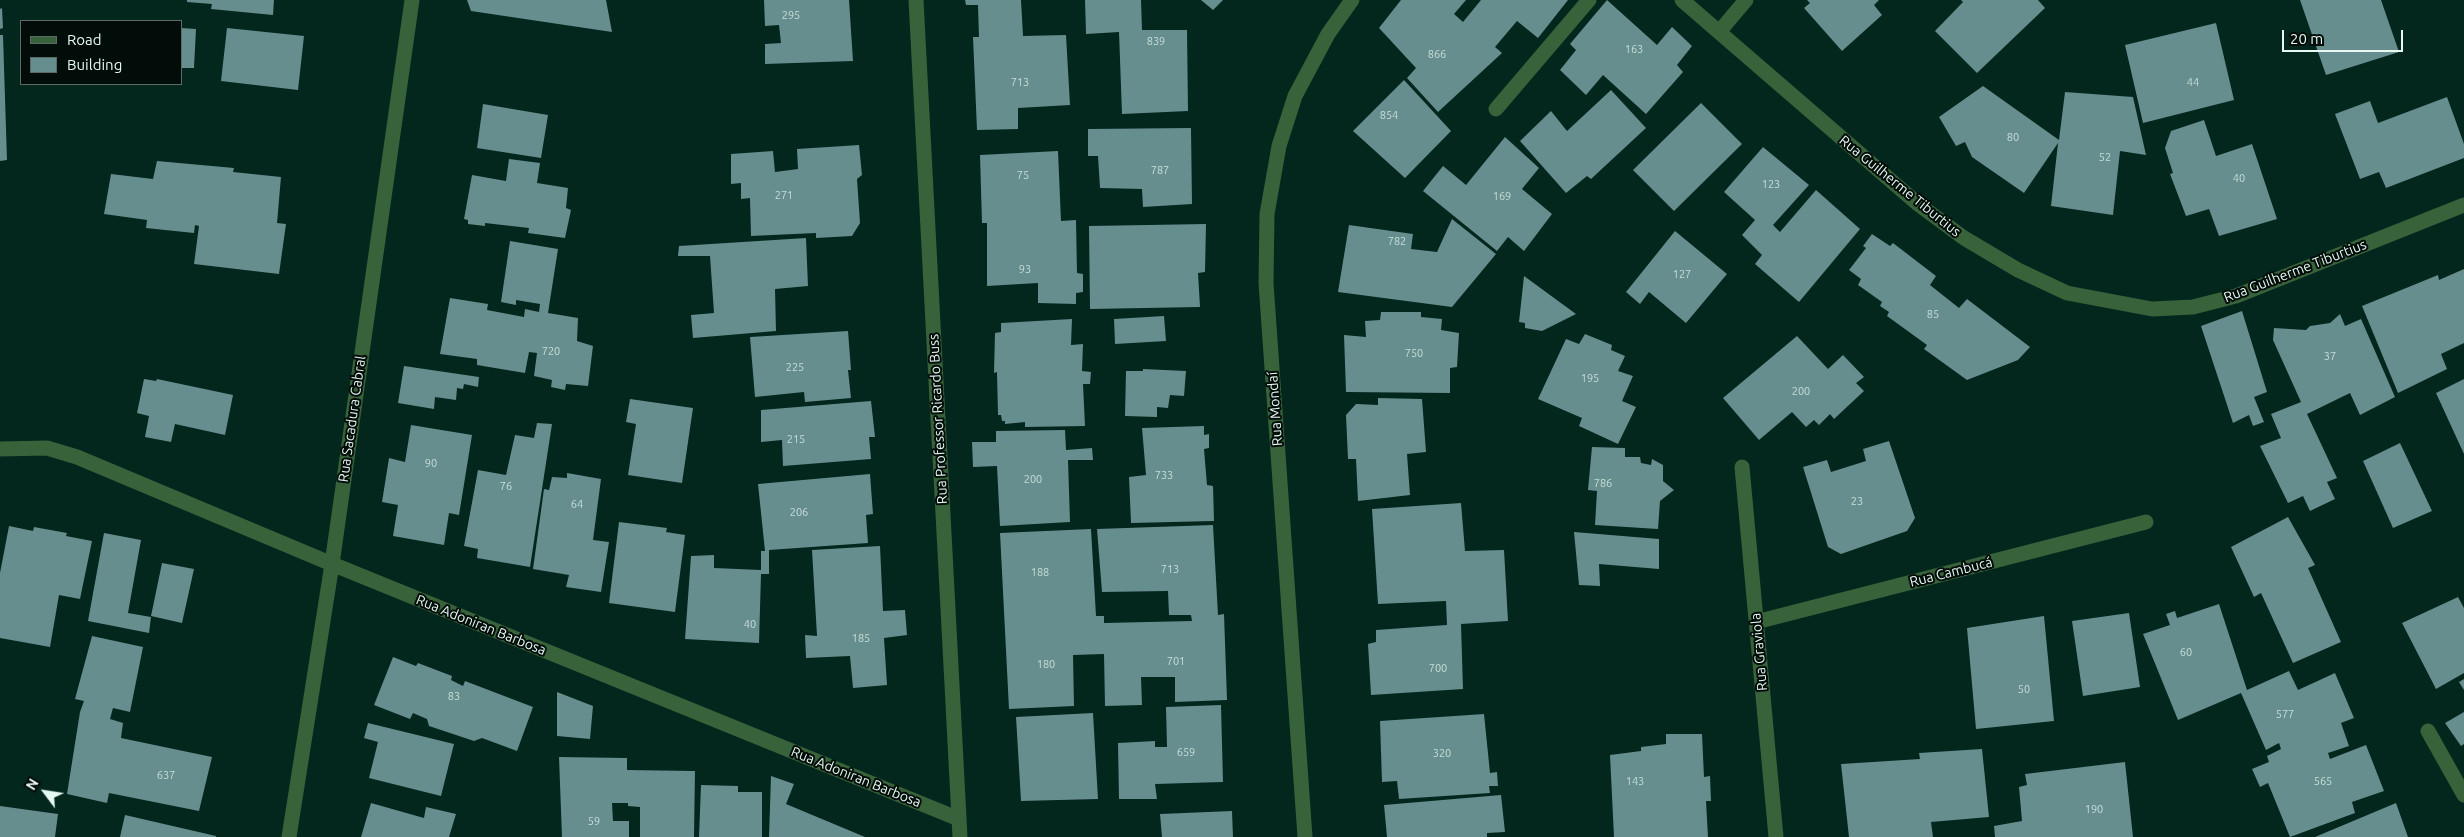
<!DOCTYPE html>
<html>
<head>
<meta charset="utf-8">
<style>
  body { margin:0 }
  #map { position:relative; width:2464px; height:837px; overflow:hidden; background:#03261d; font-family:Ubuntu,sans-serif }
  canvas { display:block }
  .legend { position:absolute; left:20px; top:20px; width:162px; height:65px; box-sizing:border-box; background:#020c08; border:1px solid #5d6a65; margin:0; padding:6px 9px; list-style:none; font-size:15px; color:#e5f8f1 }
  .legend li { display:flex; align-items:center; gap:10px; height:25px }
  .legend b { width:25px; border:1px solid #5d6a65 }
  .north { position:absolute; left:20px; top:767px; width:50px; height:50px; -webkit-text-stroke:4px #020c08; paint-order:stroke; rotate:301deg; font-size:14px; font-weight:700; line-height:20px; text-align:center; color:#e5f8f1 }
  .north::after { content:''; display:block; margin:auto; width:18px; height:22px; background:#e5f8f1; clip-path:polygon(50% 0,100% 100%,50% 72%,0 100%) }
  .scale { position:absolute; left:2282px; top:30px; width:121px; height:22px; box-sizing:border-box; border:2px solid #e5f8f1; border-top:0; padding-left:6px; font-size:15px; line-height:18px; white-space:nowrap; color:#e5f8f1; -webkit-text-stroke:4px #020c08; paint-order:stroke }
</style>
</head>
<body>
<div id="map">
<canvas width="2464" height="837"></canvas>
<ul class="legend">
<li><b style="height:6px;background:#37623a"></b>Road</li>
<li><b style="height:14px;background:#678e8e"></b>Building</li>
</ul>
<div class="north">N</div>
<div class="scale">20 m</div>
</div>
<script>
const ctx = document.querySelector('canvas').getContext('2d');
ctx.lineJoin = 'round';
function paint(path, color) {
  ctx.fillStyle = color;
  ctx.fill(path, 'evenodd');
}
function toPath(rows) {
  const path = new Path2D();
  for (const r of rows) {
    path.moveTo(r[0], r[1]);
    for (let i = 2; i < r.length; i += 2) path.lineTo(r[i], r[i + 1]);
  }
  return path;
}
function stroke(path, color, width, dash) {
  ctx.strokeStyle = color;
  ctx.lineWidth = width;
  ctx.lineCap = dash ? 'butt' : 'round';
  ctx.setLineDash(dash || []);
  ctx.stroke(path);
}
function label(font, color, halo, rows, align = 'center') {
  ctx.font = font + ' Ubuntu,sans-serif';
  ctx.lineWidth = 4;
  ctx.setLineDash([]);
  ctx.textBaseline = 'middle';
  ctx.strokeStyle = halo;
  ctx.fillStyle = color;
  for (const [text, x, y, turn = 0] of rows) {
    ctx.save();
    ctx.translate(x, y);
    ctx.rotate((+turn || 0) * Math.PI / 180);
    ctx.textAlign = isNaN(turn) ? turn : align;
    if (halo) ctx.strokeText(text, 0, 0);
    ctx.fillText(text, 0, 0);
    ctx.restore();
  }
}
paint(toPath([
  [187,0,274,0,273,15,211,9,212,4,187,2],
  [467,0,606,0,612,32,471,11],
  [764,0,849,0,853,61,765,64,765,44,781,43,779,25,765,26],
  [965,0,1021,0,1023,36,1066,35,1070,105,1018,108,1018,129,977,130,973,37,979,37,978,5,966,5],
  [1085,0,1141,0,1142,30,1187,30,1188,111,1122,114,1119,32,1086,34],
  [1201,0,1223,0,1213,10],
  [1401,0,1466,0,1454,14,1463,22,1481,0,1568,0,1538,38,1517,21,1495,47,1502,53,1438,112,1407,78,1416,68,1379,28],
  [1607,0,1657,45,1672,27,1692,46,1677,65,1683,72,1646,114,1603,75,1586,95,1560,70,1576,50,1570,44],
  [1807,0,1879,0,1874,5,1882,15,1842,51,1804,8,1810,3],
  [1961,0,2038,0,2045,8,1977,73,1935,31,1963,2],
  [2300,0,2381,0,2399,52,2326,75],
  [2,8,3,28,0,29,0,9],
  [2216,23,2234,100,2143,123,2125,45],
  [181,28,196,29,194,68,181,68],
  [227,28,304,36,298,90,221,81],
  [0,35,3,35,7,160,0,161],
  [1404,80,1451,131,1405,178,1353,131],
  [1983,86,2059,140,2065,92,2133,97,2146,155,2120,151,2113,215,2051,206,2058,143,2024,193,1972,157,1965,142,1956,146,1939,117],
  [1611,90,1646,128,1591,179,1587,176,1566,193,1520,141,1551,111,1567,131],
  [2447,97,2464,144,2464,158,2386,188,2379,172,2360,179,2335,114,2370,101,2378,123],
  [1701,103,1742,144,1674,211,1633,170],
  [483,104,548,115,541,158,477,148],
  [2204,120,2216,156,2252,144,2277,219,2219,236,2209,209,2186,216,2170,174,2173,173,2165,148,2171,131],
  [1191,128,1192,204,1143,207,1142,189,1100,188,1098,156,1088,156,1088,129],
  [1505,137,1539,168,1522,189,1552,214,1524,251,1508,237,1497,251,1423,191,1443,166,1466,185],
  [859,145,862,175,857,179,860,223,852,236,816,238,816,233,751,236,750,198,741,199,741,183,731,184,731,154,773,151,775,172,798,169,797,149],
  [1763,147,1809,185,1773,225,1780,232,1816,190,1860,229,1799,302,1755,264,1762,255,1742,235,1755,220,1724,192],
  [1058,151,1061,221,1076,220,1077,273,1083,274,1083,292,1076,293,1076,304,1038,303,1038,283,987,286,987,223,982,223,980,155],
  [509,159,540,163,537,183,568,188,566,208,571,210,565,238,528,233,529,228,485,223,485,226,468,224,468,220,464,219,472,175,506,181],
  [157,161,234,168,233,172,281,177,277,223,286,224,279,274,194,264,199,226,195,225,194,233,146,228,147,220,104,214,111,174,153,179],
  [1452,219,1496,254,1452,307,1338,292,1349,225,1413,234,1411,249,1437,252],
  [1206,224,1205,272,1198,273,1200,307,1090,309,1089,226],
  [1675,231,1727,274,1686,323,1649,292,1640,304,1626,292],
  [1872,234,1890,246,1893,243,1936,276,1930,285,1959,308,1967,299,2030,347,2018,360,1967,380,1924,349,1927,345,1887,316,1889,312,1880,306,1882,302,1858,285,1861,279,1849,270,1866,248,1863,246],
  [806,238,808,286,775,289,776,331,693,338,691,315,714,313,710,256,678,256,679,246],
  [510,241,558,249,548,313,578,318,577,341,593,346,588,386,566,384,565,390,551,387,552,380,534,376,537,353,529,352,525,373,477,365,477,359,440,354,450,298,488,304,487,310,524,317,525,309,539,312,540,304,516,300,516,305,501,302],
  [2464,269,2464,343,2441,354,2447,369,2398,393,2362,306,2438,275,2439,280],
  [1524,276,1576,314,1542,331,1525,328,1525,323,1519,322],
  [2242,311,2267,392,2254,397,2264,422,2253,426,2249,415,2233,423,2201,326],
  [1381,312,1421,312,1421,317,1442,319,1441,330,1459,333,1457,367,1450,368,1450,393,1346,392,1344,335,1366,337,1365,321,1380,320],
  [2340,314,2345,326,2361,319,2395,397,2360,415,2350,393,2307,414,2337,478,2327,482,2335,499,2310,511,2303,496,2288,503,2260,446,2281,438,2271,414,2301,402,2273,340,2274,328,2306,330,2310,326,2330,323],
  [1164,316,1166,341,1115,344,1114,319],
  [1072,319,1071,345,1083,344,1082,371,1091,372,1090,384,1083,384,1085,426,1025,427,1025,422,1005,424,1005,421,1002,421,1001,415,998,415,997,372,994,373,995,333,1001,332,1001,323],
  [848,331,851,370,848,370,851,398,805,402,804,392,755,397,750,337],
  [1585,334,1612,345,1611,350,1625,356,1618,371,1633,376,1622,401,1636,407,1618,444,1579,426,1582,418,1538,399,1566,339,1579,344],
  [1797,336,1828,369,1843,355,1864,377,1856,383,1864,391,1834,419,1830,414,1819,425,1814,420,1806,427,1792,412,1759,440,1723,398],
  [404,366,479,377,478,387,464,384,463,389,457,388,456,400,435,397,434,409,398,403],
  [1143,369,1186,371,1184,396,1170,395,1168,408,1157,407,1157,417,1125,416,1126,371,1143,371],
  [144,379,156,381,157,379,233,395,225,435,175,424,171,442,145,437,149,416,137,413],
  [2464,379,2464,454,2436,393],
  [1378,398,1422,399,1426,452,1407,454,1410,495,1358,501,1356,459,1348,459,1346,415,1356,404,1378,405],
  [630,399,693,408,682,483,628,475,636,424,626,422],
  [871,401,875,437,869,437,871,459,783,466,782,440,761,442,761,410],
  [537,423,552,424,530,567,477,558,478,549,464,546,478,470,506,475,515,435,534,438],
  [411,425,472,435,459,515,449,513,444,545,393,536,398,505,382,502,389,458,405,462],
  [1204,426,1204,435,1209,434,1209,448,1204,449,1207,485,1213,486,1214,521,1131,523,1129,477,1146,475,1142,428],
  [1065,430,1066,450,1092,448,1093,460,1068,460,1070,522,1000,526,997,466,973,467,972,442,996,442,996,431],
  [1889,441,1915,518,1907,531,1841,554,1828,547,1803,467,1827,460,1831,472,1866,461,1863,449],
  [2400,443,2432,511,2393,528,2363,461],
  [1592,447,1625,448,1625,457,1640,457,1641,463,1651,465,1652,459,1663,465,1663,481,1674,490,1660,501,1658,529,1595,525,1597,491,1588,490],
  [567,473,601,479,593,540,609,542,601,592,566,587,569,575,533,569,544,489,549,490,552,477,567,478],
  [870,474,873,514,866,515,868,543,769,550,769,574,761,574,759,643,685,639,691,556,714,555,714,568,761,570,761,551,765,551,758,484],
  [1461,503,1465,551,1504,550,1508,621,1461,624,1463,689,1371,695,1368,644,1376,642,1376,630,1447,625,1446,601,1378,604,1372,509],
  [2288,517,2315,565,2308,568,2341,642,2293,663,2261,593,2254,597,2231,547],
  [619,522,667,528,666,532,685,535,675,612,609,603],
  [1213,525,1218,615,1224,614,1227,700,1175,702,1175,677,1141,677,1142,705,1105,706,1104,654,1073,655,1074,706,1009,709,1000,533,1091,529,1096,616,1104,616,1104,623,1192,621,1191,615,1169,615,1168,591,1102,592,1097,529],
  [9,526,33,531,34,527,67,533,66,536,92,541,80,599,59,595,50,647,0,638,0,573],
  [1574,532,1659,539,1659,569,1599,564,1600,586,1579,585],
  [104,533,141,540,128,613,151,617,149,633,88,621],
  [880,546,883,611,905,610,907,635,884,638,887,685,853,688,850,656,806,658,805,635,817,636,812,550],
  [162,563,194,569,182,623,151,616],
  [2458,597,2464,608,2464,673,2436,689,2402,623],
  [2219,604,2247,690,2289,671,2298,690,2335,673,2354,718,2341,723,2349,746,2328,753,2330,759,2366,745,2384,791,2352,802,2355,813,2290,837,2268,783,2260,787,2252,769,2269,762,2267,756,2281,749,2279,743,2266,750,2241,693,2178,720,2143,634,2170,625,2166,614,2175,611,2177,618],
  [2129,613,2140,687,2083,696,2072,621],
  [2044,616,2054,721,1976,729,1967,628],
  [92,636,143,647,130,712,113,708,110,719,123,723,121,738,212,757,199,811,109,793,107,803,67,794,80,712,84,701,75,699],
  [393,657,416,666,418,663,452,676,451,680,463,686,465,681,533,707,517,751,482,738,474,741,429,726,427,719,413,713,410,719,374,705],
  [2464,679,2464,690,2459,682],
  [557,692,593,706,590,739,557,736],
  [1221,705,1223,782,1155,784,1157,799,1119,799,1118,743,1155,741,1155,747,1167,747,1166,707],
  [2464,712,2464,744,2461,746,2445,723],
  [1093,713,1098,799,1021,801,1016,717],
  [1484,714,1490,773,1497,772,1498,786,1489,786,1490,793,1399,799,1397,781,1382,782,1380,721],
  [368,723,454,744,441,796,369,778,378,742,364,738],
  [1666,734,1702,734,1704,777,1710,776,1711,801,1706,801,1708,837,1614,837,1610,755,1641,751,1641,747,1666,744],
  [1982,749,1989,817,1931,822,1933,837,1849,837,1841,764,1920,759,1919,753],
  [559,757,627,758,627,770,695,771,694,837,640,837,640,807,628,806,628,803,612,803,613,821,629,821,629,837,562,837],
  [2125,762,2133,837,1995,837,1994,826,2022,821,2019,787,2027,785,2025,774],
  [771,776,794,784,786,804,865,837,769,837],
  [701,785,738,786,738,792,762,792,762,837,699,837],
  [1501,795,1505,832,1487,833,1487,837,1387,837,1384,805],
  [371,803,424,818,426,807,456,814,449,837,361,837],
  [2396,803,2408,837,2315,837],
  [0,806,58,814,55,837,0,837],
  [1232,811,1233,837,1162,837,1160,814],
  [125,815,216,836,216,837,120,837]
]), '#678e8e');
stroke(toPath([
  [916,0,960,837],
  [1682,0,1918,204,1964,238,2018,270,2067,293,2152,309,2193,307,2236,296,2464,205],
  [1719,32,1746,0],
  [1496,109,1589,0],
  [0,449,47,448,77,457,332,564,959,819],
  [1742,467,1776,837],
  [1756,622,2146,522],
  [2428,731,2464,795],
  [289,837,332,564,412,0],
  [1305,837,1266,283,1267,214,1279,146,1295,96,1328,34,1352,0]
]), '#37623a', 15);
label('11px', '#c6ded8', null, [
  ["295",791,15],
  ["839",1156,41],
  ["163",1634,49],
  ["866",1437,54],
  ["713",1020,82],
  ["44",2193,82],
  ["854",1389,115],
  ["80",2013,137],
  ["52",2105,157],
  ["787",1160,170],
  ["75",1023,175],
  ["40",2239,178],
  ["123",1771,184],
  ["271",784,195],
  ["169",1502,196],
  ["782",1397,241],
  ["93",1025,269],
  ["127",1682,274],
  ["85",1933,314],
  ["720",551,351],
  ["750",1414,353],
  ["37",2330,356],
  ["225",795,367],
  ["195",1590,378],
  ["200",1801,391],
  ["215",796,439],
  ["90",431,463],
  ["733",1164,475],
  ["200",1033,479],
  ["786",1603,483],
  ["76",506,486],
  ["23",1857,501],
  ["64",577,504],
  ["206",799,512],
  ["713",1170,569],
  ["188",1040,572],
  ["40",750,624],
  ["185",861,638],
  ["60",2186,652],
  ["701",1176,661],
  ["180",1046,664],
  ["700",1438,668],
  ["50",2024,689],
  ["83",454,696],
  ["577",2285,714],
  ["659",1186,752],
  ["320",1442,753],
  ["637",166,775],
  ["143",1635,781],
  ["565",2323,781],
  ["190",2094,809],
  ["59",594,821]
]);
label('14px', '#e5f8f1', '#020c08', [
  ["Rua Guilherme Tiburtius",1900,186,39],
  ["Rua Guilherme Tiburtius",2295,271,-21],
  ["Rua Mondaí",1275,409,-94],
  ["Rua Sacadura Cabral",352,419,-82],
  ["Rua Professor Ricardo Buss",938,419,-93],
  ["Rua Cambucá",1951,572,-14],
  ["Rua Adoniran Barbosa",481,625,22],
  ["Rua Graviola",1759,652,-95],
  ["Rua Adoniran Barbosa",856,777,22]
]);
</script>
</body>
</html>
